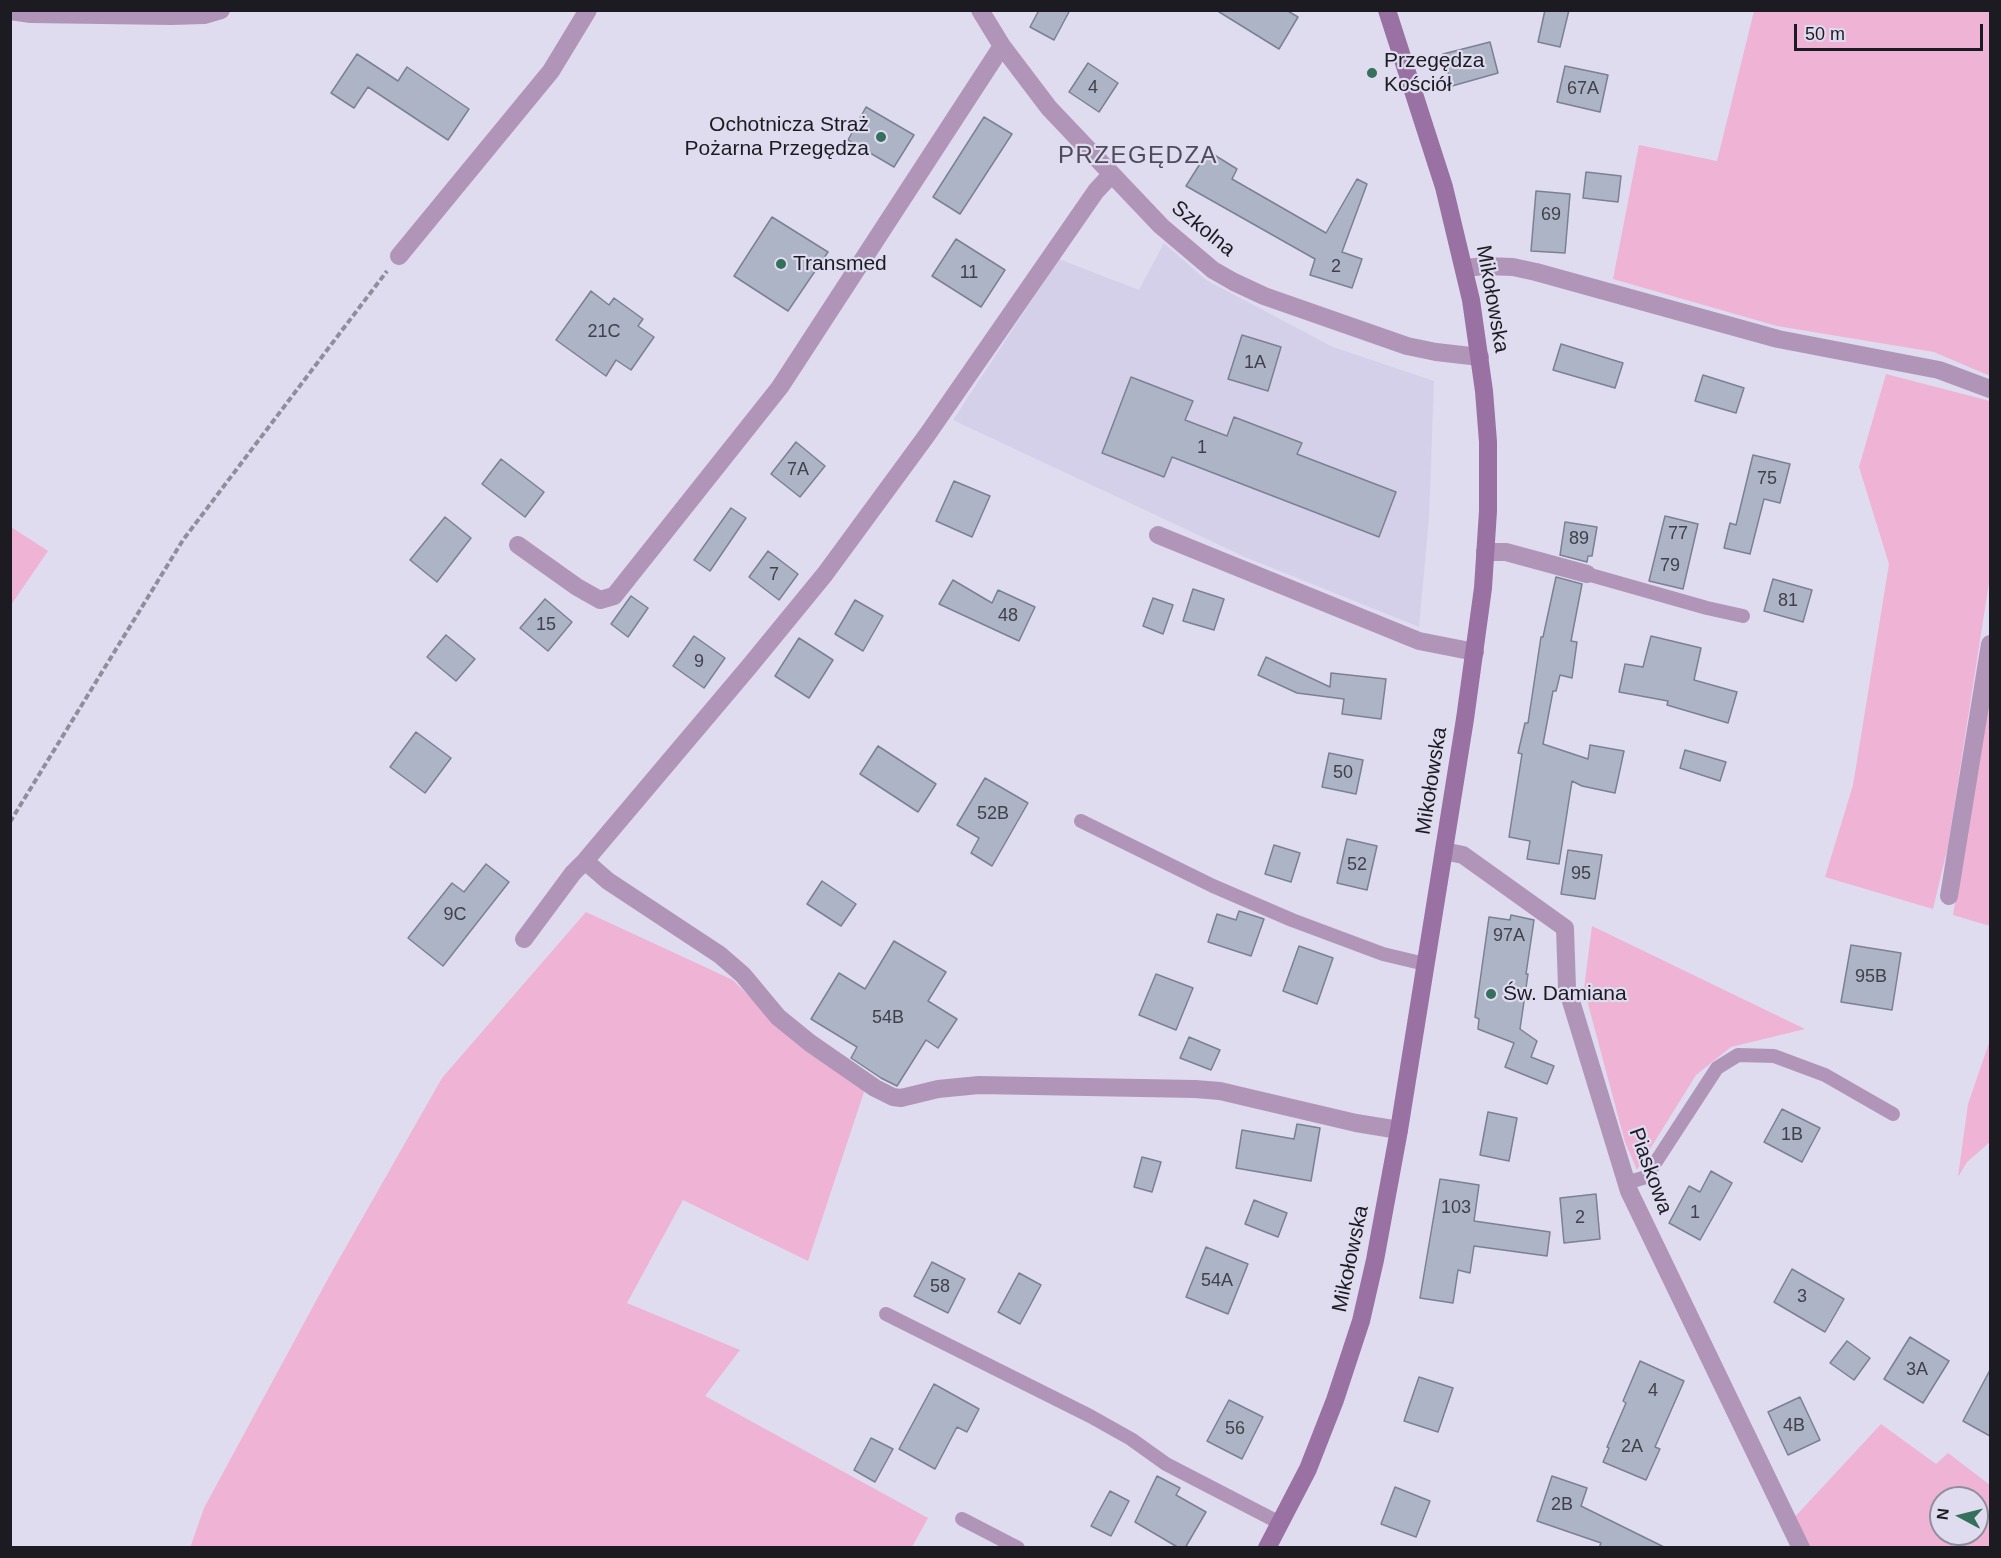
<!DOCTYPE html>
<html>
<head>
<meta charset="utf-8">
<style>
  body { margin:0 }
  #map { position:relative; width:2001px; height:1558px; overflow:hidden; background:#dfdcf0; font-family:Helvetica,sans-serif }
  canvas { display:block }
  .frame { position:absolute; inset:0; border:12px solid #1c1b22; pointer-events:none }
  .north { position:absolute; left:1929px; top:1486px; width:60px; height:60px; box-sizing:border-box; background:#dfdcf0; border:2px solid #918f9e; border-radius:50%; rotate:277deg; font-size:16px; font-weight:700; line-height:24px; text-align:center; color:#1c1b22 }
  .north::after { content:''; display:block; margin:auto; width:21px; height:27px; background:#34705b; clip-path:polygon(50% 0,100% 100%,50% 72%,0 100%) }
  .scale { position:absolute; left:1794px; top:24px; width:189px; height:27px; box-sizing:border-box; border:3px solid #1c1b22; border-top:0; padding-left:8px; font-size:18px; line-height:21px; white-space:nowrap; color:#1c1b22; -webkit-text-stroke:4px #dfdcf0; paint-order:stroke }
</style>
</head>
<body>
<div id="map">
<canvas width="2001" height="1558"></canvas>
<div class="frame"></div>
<div class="north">N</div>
<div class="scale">50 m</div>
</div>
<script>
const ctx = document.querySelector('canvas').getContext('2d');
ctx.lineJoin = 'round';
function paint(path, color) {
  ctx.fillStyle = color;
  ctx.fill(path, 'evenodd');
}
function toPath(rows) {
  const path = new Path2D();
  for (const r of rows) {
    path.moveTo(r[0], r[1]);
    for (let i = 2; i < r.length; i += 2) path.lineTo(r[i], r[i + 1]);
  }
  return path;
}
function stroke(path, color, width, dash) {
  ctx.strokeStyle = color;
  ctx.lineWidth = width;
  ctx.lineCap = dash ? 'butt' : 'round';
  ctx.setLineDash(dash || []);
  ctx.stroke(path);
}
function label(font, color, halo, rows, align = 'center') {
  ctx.font = font + ' Helvetica,sans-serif';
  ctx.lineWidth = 4.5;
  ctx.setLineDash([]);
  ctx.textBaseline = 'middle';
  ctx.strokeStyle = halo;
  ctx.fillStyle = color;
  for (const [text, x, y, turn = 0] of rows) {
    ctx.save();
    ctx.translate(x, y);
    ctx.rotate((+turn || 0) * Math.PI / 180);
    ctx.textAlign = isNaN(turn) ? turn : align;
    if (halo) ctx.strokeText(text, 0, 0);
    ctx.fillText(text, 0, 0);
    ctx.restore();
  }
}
paint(toPath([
  [1164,243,1206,280,1333,347,1434,381,1429,518,1419,627,1245,557,953,420,1059,259,1139,290]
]), '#d4d0ea');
paint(toPath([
  [1754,11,1990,11,1990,376,1934,352,1777,326,1613,279,1639,145,1717,161],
  [1886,374,1990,401,1990,576,1948,846,1933,909,1825,877,1853,785,1889,564,1859,467],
  [11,527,48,551,11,605],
  [1990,687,1990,926,1953,915],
  [586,912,733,980,786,1034,865,1089,808,1261,683,1200,627,1303,740,1350,705,1396,928,1518,912,1547,190,1548,204,1508,330,1275,442,1078],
  [1592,926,1805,1029,1731,1047,1696,1075,1637,1170,1625,1142,1584,989],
  [1990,1040,1990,1142,1967,1162,1958,1177,1968,1104],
  [1881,1424,1936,1464,1948,1453,1990,1485,1990,1547,1806,1547,1792,1520],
  [1941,1498,1977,1498,1977,1534,1941,1534]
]), '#efb3d5');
const building = toPath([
  [1039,10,1070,10,1054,40,1030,27,1039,10],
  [1216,10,1286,10,1298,17,1279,49,1216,10],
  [1545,10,1569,10,1560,47,1538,42,1545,10],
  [1490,42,1498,73,1452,86,1443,54,1490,42],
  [357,54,398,81,407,67,469,109,448,140,368,87,354,108,331,93,357,54],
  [1088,63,1118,83,1099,112,1069,92,1088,63],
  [1565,66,1608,75,1600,112,1557,102,1565,66],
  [866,107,914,135,894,167,848,140,866,107],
  [984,117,1012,134,960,214,933,197,984,117],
  [1208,151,1237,169,1232,179,1326,233,1357,179,1367,184,1342,252,1362,259,1352,288,1310,275,1315,259,1186,186,1208,151],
  [1586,172,1621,176,1618,202,1583,198,1586,172],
  [1536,191,1570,194,1565,253,1531,251,1536,191],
  [772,217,828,252,788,311,734,276,772,217],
  [956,239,1005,270,981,307,932,276,956,239],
  [591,291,609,305,614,298,643,319,638,326,654,337,631,370,616,360,606,376,556,340,591,291],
  [1242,335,1281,347,1268,391,1228,379,1242,335],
  [1561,344,1623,363,1615,388,1553,370,1561,344],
  [1703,375,1744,388,1736,413,1695,401,1703,375],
  [1131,377,1193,401,1185,420,1227,436,1234,417,1302,443,1297,454,1396,492,1379,537,1172,457,1164,477,1102,453,1131,377],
  [796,442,825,466,800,497,771,474,796,442],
  [1753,455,1790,464,1780,503,1764,499,1750,554,1724,548,1730,523,1736,525,1753,455],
  [501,459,544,492,525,517,482,484,501,459],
  [954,481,990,496,972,537,936,521,954,481],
  [731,508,746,518,710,571,694,560,731,508],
  [1665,516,1698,524,1683,589,1649,581,1665,516],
  [445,517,471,538,437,582,410,560,445,517],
  [1565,522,1597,527,1592,556,1588,556,1587,562,1560,555,1565,522],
  [768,551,798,574,779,600,749,577,768,551],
  [1556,577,1582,584,1571,641,1577,642,1572,678,1560,675,1556,691,1553,691,1543,744,1588,759,1590,745,1624,751,1615,793,1582,786,1572,781,1559,864,1527,859,1530,841,1509,837,1522,754,1518,753,1525,723,1528,723,1541,637,1543,637,1556,577],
  [1773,579,1812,590,1803,622,1764,611,1773,579],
  [953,580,992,603,998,590,1035,607,1019,641,939,604,953,580],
  [1193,589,1224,599,1214,630,1183,621,1193,589],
  [631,596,648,608,628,637,611,624,631,596],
  [1153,598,1173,605,1163,634,1143,626,1153,598],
  [545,599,572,622,548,651,520,628,545,599],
  [855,600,883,616,863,651,835,634,855,600],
  [446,635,475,659,456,681,427,657,446,635],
  [694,636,725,658,704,688,673,666,694,636],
  [1651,636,1701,648,1694,680,1737,692,1728,723,1667,705,1668,701,1619,692,1625,664,1643,667,1651,636],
  [799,638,833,660,809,698,775,676,799,638],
  [1266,657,1330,687,1331,673,1386,679,1381,719,1342,714,1344,699,1297,693,1258,675,1266,657],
  [416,732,451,758,425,793,390,767,416,732],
  [878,746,936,784,918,812,860,774,878,746],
  [1685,750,1726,762,1720,781,1680,768,1685,750],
  [1329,753,1363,760,1356,794,1322,787,1329,753],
  [985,778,1028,803,992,866,971,853,979,838,957,825,985,778],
  [1347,839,1377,846,1367,890,1337,883,1347,839],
  [1274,845,1300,853,1291,882,1265,874,1274,845],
  [1568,850,1602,855,1595,899,1561,894,1568,850],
  [486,864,509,882,443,966,408,938,452,883,464,892,486,864],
  [822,881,856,904,841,926,807,904,822,881],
  [1239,911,1264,919,1251,956,1208,942,1217,914,1236,920,1239,911],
  [1511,915,1534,920,1526,974,1528,974,1520,1029,1537,1041,1531,1057,1554,1066,1547,1084,1505,1067,1514,1043,1478,1029,1479,1019,1475,1017,1489,917,1510,920,1511,915],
  [894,941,946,972,928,1001,957,1019,938,1048,926,1040,897,1086,881,1078,851,1058,857,1047,811,1019,839,973,865,989,894,941],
  [1851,945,1901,953,1892,1010,1841,1002,1851,945],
  [1299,946,1333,958,1317,1004,1283,991,1299,946],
  [1156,974,1193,988,1176,1030,1139,1015,1156,974],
  [1189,1037,1220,1050,1211,1070,1180,1058,1189,1037],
  [1782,1109,1820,1128,1802,1162,1764,1142,1782,1109],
  [1488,1112,1517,1118,1509,1161,1480,1155,1488,1112],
  [1297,1124,1320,1128,1311,1181,1236,1168,1242,1130,1294,1139,1297,1124],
  [1142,1157,1161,1162,1152,1192,1134,1187,1142,1157],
  [1711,1171,1732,1183,1700,1240,1669,1223,1689,1186,1700,1192,1711,1171],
  [1440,1179,1479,1185,1474,1221,1550,1232,1547,1256,1474,1246,1470,1273,1458,1270,1453,1303,1420,1298,1440,1179],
  [1596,1194,1600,1239,1564,1243,1560,1198,1596,1194],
  [1254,1200,1287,1213,1278,1237,1245,1224,1254,1200],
  [1206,1247,1248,1264,1228,1314,1186,1297,1206,1247],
  [932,1262,965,1279,948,1313,914,1296,932,1262],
  [1792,1269,1844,1299,1825,1332,1774,1302,1792,1269],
  [1019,1273,1041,1285,1020,1324,998,1312,1019,1273],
  [1910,1337,1949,1361,1923,1403,1884,1379,1910,1337],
  [1847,1341,1870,1358,1854,1380,1830,1363,1847,1341],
  [1640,1361,1684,1381,1655,1447,1660,1449,1646,1480,1603,1462,1609,1448,1607,1447,1626,1403,1623,1401,1640,1361],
  [1990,1370,1990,1436,1963,1421,1990,1370],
  [1419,1377,1453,1388,1438,1432,1404,1421,1419,1377],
  [934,1384,979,1409,967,1432,957,1427,935,1469,899,1449,934,1384],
  [1800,1397,1820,1440,1788,1455,1768,1412,1800,1397],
  [1229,1400,1263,1417,1242,1459,1207,1441,1229,1400],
  [871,1438,893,1449,875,1482,854,1470,871,1438],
  [1157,1476,1180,1488,1176,1495,1206,1512,1185,1548,1179,1548,1135,1522,1157,1476],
  [1552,1476,1587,1488,1581,1506,1666,1548,1599,1548,1601,1543,1537,1521,1552,1476],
  [1395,1487,1430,1501,1416,1537,1381,1524,1395,1487],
  [1110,1491,1129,1501,1111,1536,1091,1526,1110,1491]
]);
paint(building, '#adb4c6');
stroke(building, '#7a8192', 1.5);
stroke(toPath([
  [10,822,183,540,387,271]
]), '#908e9d', 4, [6, 3]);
stroke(toPath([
  [1587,574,1707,608,1743,616],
  [1081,821,1213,886,1292,920,1383,954,1425,964],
  [1626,1183,1646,1177,1717,1068,1738,1055,1774,1056,1825,1075,1893,1114],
  [886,1314,1090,1416,1131,1439,1166,1464,1280,1523],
  [962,1519,1018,1548]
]), '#b195b8', 14);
stroke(toPath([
  [980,10,1002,46,1049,108,1161,226,1213,270,1234,282,1264,296,1407,346,1436,352,1480,357],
  [10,11,31,14,171,16,204,15,221,10],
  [1111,175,1096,191,927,435,825,574,748,668,585,861,608,881,720,955,743,975,778,1017,810,1043,875,1088,893,1097,901,1098,938,1089,979,1085,1195,1089,1220,1091,1356,1123,1399,1130],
  [399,256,551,71,588,10],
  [1465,268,1485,266,1513,267,1536,272,1778,339,1939,370,1990,389],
  [1158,535,1419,641,1475,652],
  [518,545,577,587,600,600,614,596,780,387,1002,46],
  [1485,552,1506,552,1587,574],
  [1444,851,1463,855,1565,928,1567,988,1629,1191,1801,1548],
  [1949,896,1990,644],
  [524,939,573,873,585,861]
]), '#b195b8', 18);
stroke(toPath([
  [1267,1548,1308,1469,1335,1400,1361,1321,1375,1260,1399,1130,1465,719,1483,588,1488,511,1488,442,1484,391,1471,300,1444,187,1387,10]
]), '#9971a3', 18);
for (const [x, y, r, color] of [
  [1372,73,6,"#34705b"],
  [881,137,6,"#34705b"],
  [781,264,6,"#34705b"],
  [1491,994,6,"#34705b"]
]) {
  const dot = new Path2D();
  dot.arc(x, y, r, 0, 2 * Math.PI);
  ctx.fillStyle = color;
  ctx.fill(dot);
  stroke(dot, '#dfdcf0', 2);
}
label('18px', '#40414b', null, [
  ["4",1093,88],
  ["67A",1583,89],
  ["69",1551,215],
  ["2",1336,267],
  ["11",969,273],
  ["21C",604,332],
  ["1A",1255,363],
  ["1",1202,448],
  ["7A",798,470],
  ["75",1767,479],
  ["77",1678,534],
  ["89",1579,539],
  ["79",1670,566],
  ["7",774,575],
  ["81",1788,601],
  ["48",1008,616],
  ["15",546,625],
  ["9",699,662],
  ["50",1343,773],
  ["52B",993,814],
  ["52",1357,865],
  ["95",1581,874],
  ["9C",455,915],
  ["97A",1509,936],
  ["95B",1871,977],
  ["54B",888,1018],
  ["1B",1792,1135],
  ["103",1456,1208],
  ["1",1695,1213],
  ["2",1580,1218],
  ["54A",1217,1281],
  ["58",940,1287],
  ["3",1802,1297],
  ["3A",1917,1370],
  ["4",1653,1391],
  ["4B",1794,1426],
  ["56",1235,1429],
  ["2A",1632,1447],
  ["2B",1562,1505]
]);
label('21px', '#1c1b22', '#dfdcf0', [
  ["Przegędza",1384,61],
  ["Kościół",1384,85],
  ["Ochotnicza Straż",869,125,"right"],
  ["Pożarna Przegędza",869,149,"right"],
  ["Transmed",793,264],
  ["Św. Damiana",1503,994]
], 'left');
label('21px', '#1c1b22', '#dfdcf0', [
  ["Szkolna",1203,229,39],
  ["Mikołowska",1492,299,80],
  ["Mikołowska",1432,781,-81],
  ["Piaskowa",1650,1171,70],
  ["Mikołowska",1351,1259,-78]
]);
ctx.letterSpacing = '1.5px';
label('24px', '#4f4b5c', '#dfdcf0', [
  ["PRZEGĘDZA",1138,156]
]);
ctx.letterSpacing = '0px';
</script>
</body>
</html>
